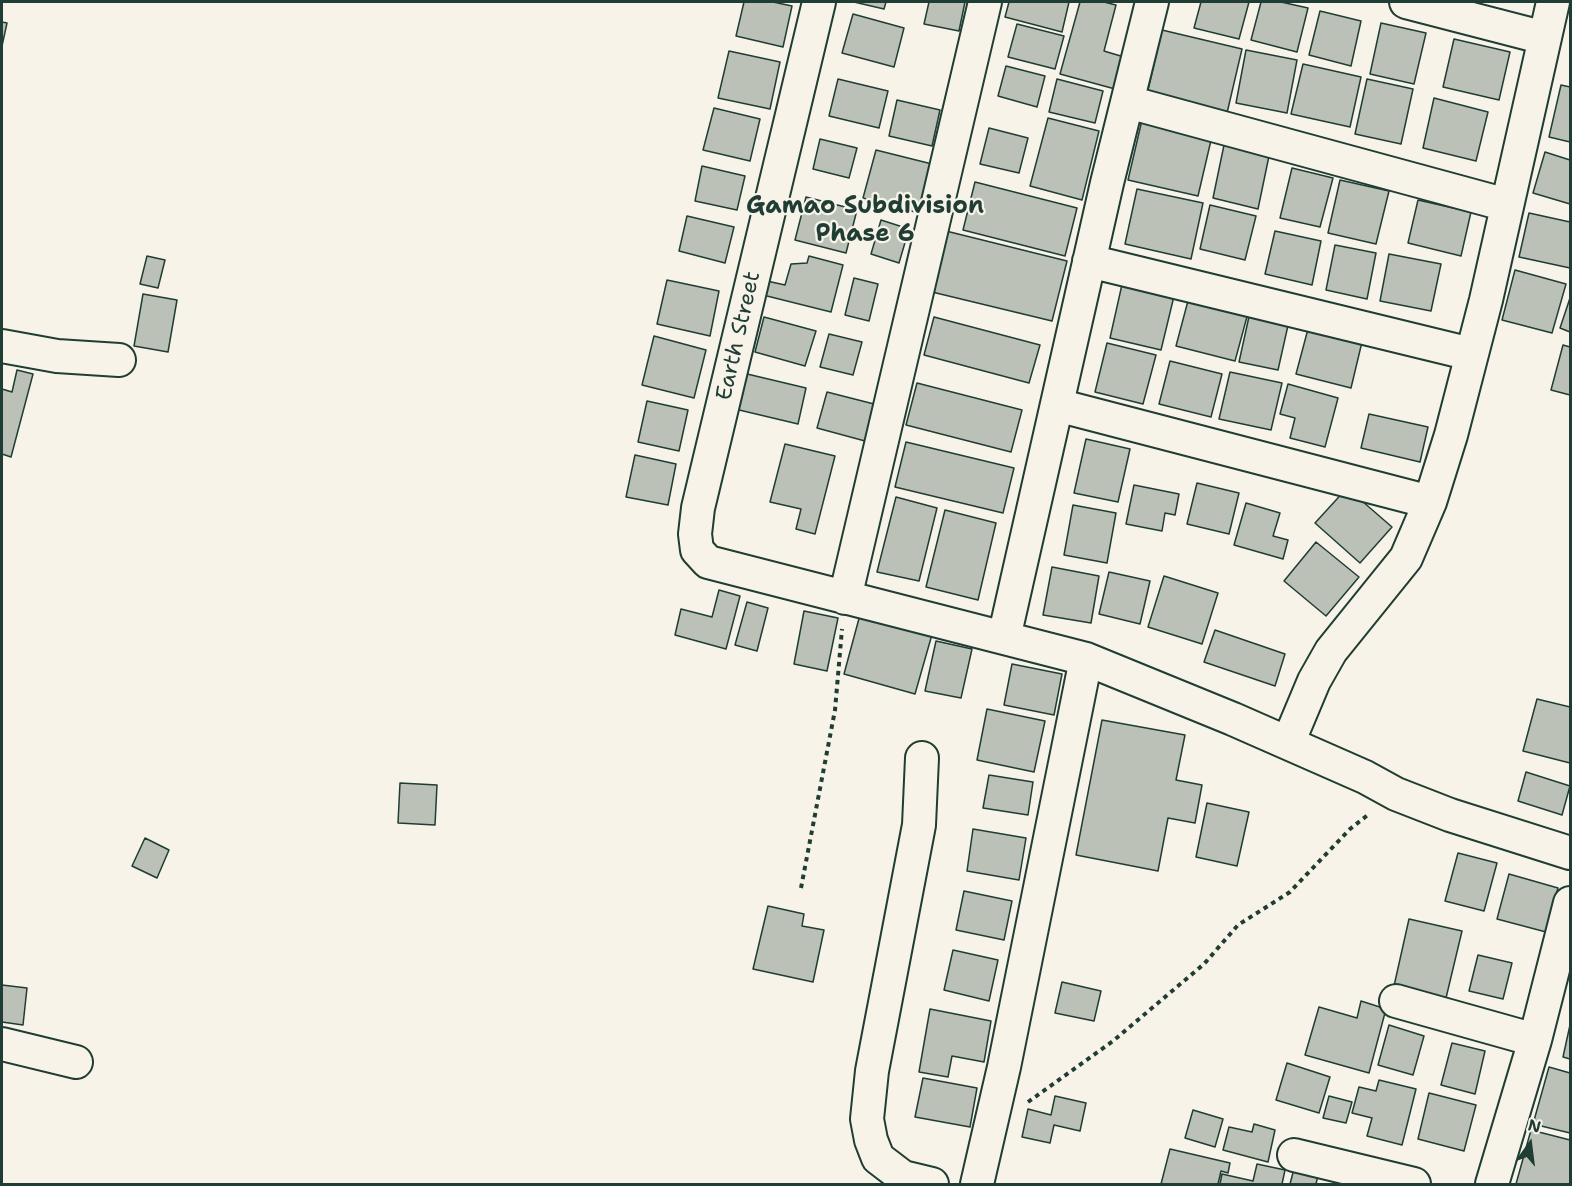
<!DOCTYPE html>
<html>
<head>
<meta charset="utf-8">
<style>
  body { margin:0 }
  #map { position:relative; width:1572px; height:1186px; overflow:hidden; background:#f7f3e8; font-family:"Shantell Sans",sans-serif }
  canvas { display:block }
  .frame { position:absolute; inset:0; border:3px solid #1f3d34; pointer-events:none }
  .north { position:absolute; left:1500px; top:1114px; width:60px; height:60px; -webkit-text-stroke:4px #f7f3e8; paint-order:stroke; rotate:14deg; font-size:16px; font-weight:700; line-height:24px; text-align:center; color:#1f3d34 }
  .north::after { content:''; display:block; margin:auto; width:21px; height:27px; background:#1f3d34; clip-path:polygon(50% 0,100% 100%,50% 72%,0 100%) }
</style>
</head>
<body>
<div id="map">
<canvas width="1572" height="1186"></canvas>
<div class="frame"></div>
<div class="north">N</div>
</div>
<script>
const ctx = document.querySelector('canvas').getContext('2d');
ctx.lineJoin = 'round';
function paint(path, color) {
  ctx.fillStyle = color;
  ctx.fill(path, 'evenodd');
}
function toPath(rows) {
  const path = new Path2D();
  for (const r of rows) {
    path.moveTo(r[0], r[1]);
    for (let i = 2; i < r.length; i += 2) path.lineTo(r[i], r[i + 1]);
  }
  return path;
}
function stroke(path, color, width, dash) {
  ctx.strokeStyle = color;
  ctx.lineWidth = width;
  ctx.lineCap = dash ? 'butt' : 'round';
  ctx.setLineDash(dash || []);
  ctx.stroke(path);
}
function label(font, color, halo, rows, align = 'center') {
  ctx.font = font + ' "Shantell Sans",sans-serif';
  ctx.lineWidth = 4.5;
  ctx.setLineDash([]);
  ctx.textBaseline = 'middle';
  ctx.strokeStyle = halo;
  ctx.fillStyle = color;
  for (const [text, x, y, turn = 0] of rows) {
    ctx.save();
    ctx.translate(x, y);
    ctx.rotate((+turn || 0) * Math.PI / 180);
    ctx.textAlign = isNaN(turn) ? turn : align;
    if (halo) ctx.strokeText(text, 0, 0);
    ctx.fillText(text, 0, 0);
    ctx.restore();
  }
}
const building = toPath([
  [744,2,773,2,792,6,783,47,736,36,744,2],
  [854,2,886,2,884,9,854,2],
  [929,2,965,2,959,31,924,24,929,2],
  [1009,2,1069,2,1062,32,1005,17,1009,2],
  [1080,2,1104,2,1116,5,1104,51,1124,57,1115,89,1060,74,1080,2],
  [1201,2,1249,2,1239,39,1194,28,1201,2],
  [1261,2,1281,2,1308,8,1297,52,1251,40,1261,2],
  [1320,11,1361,21,1351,66,1309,55,1320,11],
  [853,14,904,28,894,67,842,53,853,14],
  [2,22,7,23,2,46,2,22],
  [1381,23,1426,33,1414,84,1370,74,1381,23],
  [1017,24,1064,36,1055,69,1008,57,1017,24],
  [1162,30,1242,49,1227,113,1147,94,1162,30],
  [1454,39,1510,52,1499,100,1443,87,1454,39],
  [1246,50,1297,60,1287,113,1236,103,1246,50],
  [729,51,780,62,770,109,718,98,729,51],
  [1303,64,1361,77,1350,127,1291,114,1303,64],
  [1006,66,1045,76,1037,107,998,96,1006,66],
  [838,79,888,91,879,128,829,116,838,79],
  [1057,79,1103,91,1095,123,1049,112,1057,79],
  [1367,79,1413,89,1401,144,1355,134,1367,79],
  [1561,85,1570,87,1570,142,1549,137,1561,85],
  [1434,98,1488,112,1476,161,1423,148,1434,98],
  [897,100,940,110,932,146,889,136,897,100],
  [714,108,760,119,750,161,703,150,714,108],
  [1048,118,1099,131,1082,200,1030,186,1048,118],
  [1142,120,1212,136,1198,196,1128,180,1142,120],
  [989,128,1028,138,1019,173,980,164,989,128],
  [820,139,857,148,849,178,813,169,820,139],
  [1224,145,1269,156,1258,209,1213,198,1224,145],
  [876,150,932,164,919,213,863,198,876,150],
  [1545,152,1570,160,1570,204,1533,193,1545,152],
  [702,166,745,176,737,210,695,201,702,166],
  [1292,168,1333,178,1320,227,1280,218,1292,168],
  [1340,180,1389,191,1376,244,1328,233,1340,180],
  [975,182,1077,208,1065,256,963,230,975,182],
  [1137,189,1203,203,1191,259,1125,244,1137,189],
  [806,197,857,210,846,253,795,240,806,197],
  [1418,200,1471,212,1461,256,1408,243,1418,200],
  [1210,205,1256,216,1245,260,1200,249,1210,205],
  [1529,213,1570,222,1570,268,1519,257,1529,213],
  [687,216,734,227,725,263,679,251,687,216],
  [881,220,909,229,899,263,871,254,881,220],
  [946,231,1067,261,1052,321,932,292,946,231],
  [1275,231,1321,241,1312,285,1265,274,1275,231],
  [1335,245,1376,253,1367,299,1326,290,1335,245],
  [1389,254,1441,264,1431,311,1380,301,1389,254],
  [147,256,165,260,158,288,140,284,147,256],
  [809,256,843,265,831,312,763,295,767,281,785,285,791,264,807,263,809,256],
  [1515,270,1566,284,1552,333,1502,320,1515,270],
  [854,278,878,284,869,321,845,315,854,278],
  [667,280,719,291,710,336,657,324,667,280],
  [1123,280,1175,292,1161,350,1110,338,1123,280],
  [143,294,177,300,168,352,134,346,143,294],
  [1189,297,1248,313,1235,361,1176,346,1189,297],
  [1570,298,1570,332,1560,328,1570,298],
  [1250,312,1289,321,1278,370,1239,362,1250,312],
  [764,317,816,331,805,366,755,352,764,317],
  [934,317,1040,345,1029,383,924,355,934,317],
  [1308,329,1362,342,1351,388,1296,374,1308,329],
  [829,334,862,342,853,375,820,367,829,334],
  [654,336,706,350,694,398,642,385,654,336],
  [1107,343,1156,355,1143,404,1095,392,1107,343],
  [1563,345,1570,347,1570,395,1551,390,1563,345],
  [1170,361,1222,374,1211,417,1159,404,1170,361],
  [17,370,33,374,11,457,2,454,2,389,12,392,17,370],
  [1230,372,1282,383,1271,430,1219,419,1230,372],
  [743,373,806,388,798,424,735,409,743,373],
  [917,383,1022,410,1011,452,906,425,917,383],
  [1288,384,1338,398,1325,447,1290,438,1295,418,1280,414,1288,384],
  [827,392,874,404,865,441,817,428,827,392],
  [647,401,688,410,679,451,638,442,647,401],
  [1369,414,1428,427,1420,462,1361,448,1369,414],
  [1086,439,1130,449,1118,502,1074,493,1086,439],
  [906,442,1014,468,1003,513,895,487,906,442],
  [785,444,835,456,815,534,796,529,801,509,770,502,785,444],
  [635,455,676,464,668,505,626,497,635,455],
  [1197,483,1239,493,1229,534,1187,524,1197,483],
  [1134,485,1179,494,1175,515,1165,513,1162,531,1126,524,1134,485],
  [1347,488,1392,527,1360,563,1315,523,1347,488],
  [896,497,937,508,919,581,877,572,896,497],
  [1246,503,1280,513,1273,536,1288,540,1283,559,1234,545,1246,503],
  [1073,505,1116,513,1107,563,1064,555,1073,505],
  [945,510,996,523,978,600,926,587,945,510],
  [1316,542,1359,577,1326,616,1284,581,1316,542],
  [1052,567,1099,576,1091,623,1043,615,1052,567],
  [1109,572,1150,581,1140,624,1099,614,1109,572],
  [1164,576,1218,593,1202,644,1148,627,1164,576],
  [719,590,740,596,726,649,675,635,681,609,712,617,719,590],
  [747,602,768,608,757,651,735,645,747,602],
  [804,611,838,618,827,671,794,664,804,611],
  [861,611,933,631,915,694,844,674,861,611],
  [1215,630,1285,654,1275,686,1204,662,1215,630],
  [936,641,972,649,961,698,925,691,936,641],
  [1012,664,1062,674,1054,715,1004,705,1012,664],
  [1537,699,1570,707,1570,763,1523,751,1537,699],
  [987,709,1045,721,1034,772,977,760,987,709],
  [1102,720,1185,735,1176,780,1202,785,1195,823,1168,818,1158,871,1076,855,1102,720],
  [1526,772,1570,786,1562,815,1518,801,1526,772],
  [989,775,1033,782,1028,815,983,808,989,775],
  [400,783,437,785,435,825,398,823,400,783],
  [1207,803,1249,812,1237,866,1196,857,1207,803],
  [973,829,1026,838,1019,880,967,871,973,829],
  [145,838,169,850,157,878,132,866,145,838],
  [1458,853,1497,863,1484,911,1445,901,1458,853],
  [1509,874,1558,888,1546,932,1497,919,1509,874],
  [964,891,1012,901,1004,940,956,930,964,891],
  [768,906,804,914,802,926,824,930,813,982,753,969,768,906],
  [1409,919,1462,931,1446,998,1394,986,1409,919],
  [953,950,998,960,989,1001,944,990,953,950],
  [1478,955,1512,963,1503,999,1469,991,1478,955],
  [1062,982,1101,991,1094,1021,1055,1013,1062,982],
  [2,985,27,988,23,1025,2,1022,2,985],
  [1361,1001,1386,1009,1369,1073,1305,1055,1319,1007,1357,1018,1361,1001],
  [930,1009,991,1021,984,1062,952,1056,948,1077,919,1072,930,1009],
  [1389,1025,1424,1036,1413,1075,1378,1065,1389,1025],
  [1570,1025,1570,1059,1563,1057,1570,1025],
  [1452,1043,1485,1051,1475,1094,1441,1085,1452,1043],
  [1287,1063,1330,1077,1319,1113,1276,1100,1287,1063],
  [1549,1067,1570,1073,1570,1133,1533,1124,1549,1067],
  [923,1078,977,1088,970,1127,915,1117,923,1078],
  [1379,1080,1416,1089,1402,1145,1367,1136,1372,1118,1352,1113,1359,1087,1376,1091,1379,1080],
  [1429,1093,1476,1105,1464,1151,1418,1139,1429,1093],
  [1055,1096,1086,1103,1080,1131,1054,1125,1050,1143,1022,1137,1028,1109,1051,1115,1055,1096],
  [1329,1096,1352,1102,1346,1123,1323,1118,1329,1096],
  [1193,1110,1223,1119,1215,1147,1185,1138,1193,1110],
  [1254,1124,1275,1130,1268,1162,1223,1150,1229,1127,1252,1132,1254,1124],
  [1531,1130,1570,1140,1570,1184,1516,1184,1531,1130],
  [1170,1149,1230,1163,1228,1173,1221,1171,1218,1184,1161,1184,1170,1149],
  [1257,1164,1285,1170,1282,1184,1220,1184,1222,1174,1253,1181,1257,1164],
  [1295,1165,1319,1171,1316,1184,1290,1184,1295,1165]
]);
paint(building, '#bbc1b6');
stroke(building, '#1f3d34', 1.5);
const street = toPath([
  [819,2,698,508,695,534,697,550,708,562,1086,659,1233,719,1365,777,1396,794,1450,815,1570,853],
  [1406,2,1545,38],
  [1128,102,1507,205],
  [1089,261,1471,354],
  [2,346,57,356,119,360],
  [1057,405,1430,502],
  [845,598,985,2],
  [1004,638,1107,183,1152,2],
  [1288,743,1314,681,1331,651,1406,558,1430,502,1451,435,1486,300,1553,2],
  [922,758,919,825,872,1071,867,1119,871,1140,878,1158,903,1177,932,1184],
  [1396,1001,1535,1040],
  [2,1044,76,1062],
  [1294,1155,1414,1184],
  [977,1184,1004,1067,1086,659],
  [1492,1184,1535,1040,1570,903]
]);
stroke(street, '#1f3d34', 36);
stroke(toPath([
  [801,888,835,710,842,629],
  [1028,1102,1113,1041,1204,964,1238,925,1290,892,1350,829,1369,814]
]), '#1f3d34', 4, [4.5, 4.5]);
stroke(street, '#f7f3e8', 32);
label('22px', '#1f3d34', '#f7f3e8', [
  ["Earth Street",739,336,-77]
]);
label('bold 24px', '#1f3d34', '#f7f3e8', [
  ["Gamao Subdivision",865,207],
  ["Phase 6",865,235]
]);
</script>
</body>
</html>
